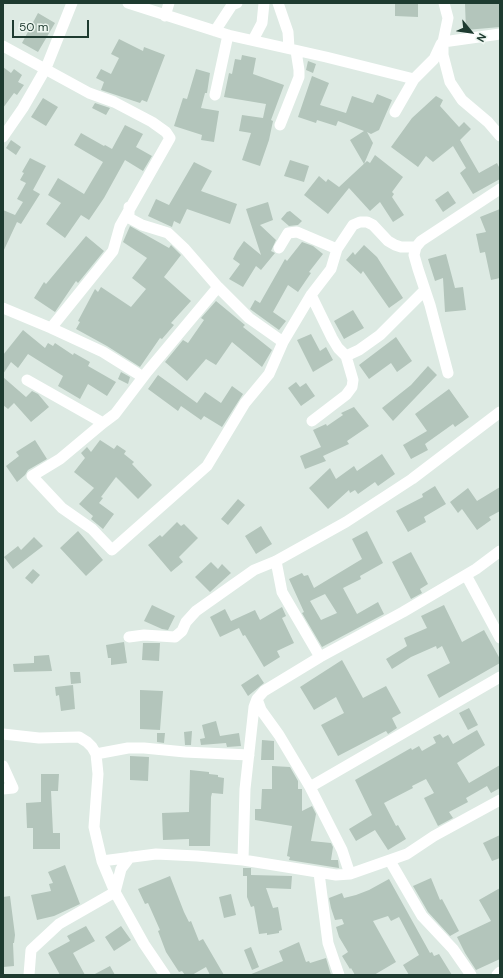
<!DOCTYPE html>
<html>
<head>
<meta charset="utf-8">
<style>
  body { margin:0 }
  #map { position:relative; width:503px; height:978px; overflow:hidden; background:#ddeae3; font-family:"DM Sans",sans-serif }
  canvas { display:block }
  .frame { position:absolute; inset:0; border:4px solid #1e3b30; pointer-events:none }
  .north { position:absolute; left:451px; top:12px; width:40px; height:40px; -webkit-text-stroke:3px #eef7f1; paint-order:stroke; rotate:119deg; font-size:11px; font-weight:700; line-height:16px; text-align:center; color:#1e3b30 }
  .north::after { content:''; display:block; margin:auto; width:14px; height:18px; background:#1e3b30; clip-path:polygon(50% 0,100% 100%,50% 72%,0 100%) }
  .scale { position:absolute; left:12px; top:20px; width:77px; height:18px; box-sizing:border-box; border:2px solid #1e3b30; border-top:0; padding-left:5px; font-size:12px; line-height:14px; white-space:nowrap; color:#1e3b30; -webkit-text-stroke:3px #eef7f1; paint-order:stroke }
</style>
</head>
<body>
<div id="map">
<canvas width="503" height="978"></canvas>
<div class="frame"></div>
<div class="north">N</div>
<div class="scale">50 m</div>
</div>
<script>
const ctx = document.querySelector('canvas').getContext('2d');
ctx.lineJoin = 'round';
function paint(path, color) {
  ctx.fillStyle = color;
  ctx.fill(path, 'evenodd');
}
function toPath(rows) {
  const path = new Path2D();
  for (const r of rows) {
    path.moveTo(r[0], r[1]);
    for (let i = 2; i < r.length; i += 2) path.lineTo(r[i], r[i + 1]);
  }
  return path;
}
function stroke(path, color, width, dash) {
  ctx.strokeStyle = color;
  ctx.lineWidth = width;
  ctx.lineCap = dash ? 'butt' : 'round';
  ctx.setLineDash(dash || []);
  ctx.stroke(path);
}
paint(toPath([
  [395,3,418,3,418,17,395,16],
  [500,3,500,27,466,30,465,4],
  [38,13,55,23,38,52,22,43],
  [119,39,143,51,144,47,165,55,147,102,142,100,140,103,101,90,104,82,96,78,101,69,111,74,119,58,111,54],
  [242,55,256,58,253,74,284,85,271,120,273,121,269,140,260,166,242,160,251,133,239,131,242,115,263,118,266,104,224,97,229,73,232,74,235,59,241,60],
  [308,61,316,64,313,73,306,70],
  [3,67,11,73,14,69,22,75,18,82,24,85,17,95,14,93,3,108],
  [196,69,210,73,207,93,205,93,201,108,219,111,214,142,201,140,202,135,174,126,183,98,187,99],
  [312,76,329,83,320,105,346,113,352,96,373,103,377,94,392,100,379,130,371,134,367,132,373,143,364,164,350,140,364,131,338,121,336,126,317,120,316,123,298,117],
  [436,96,443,100,440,106,459,127,464,122,471,129,460,140,479,173,497,163,500,169,500,179,473,194,460,173,466,168,453,146,433,162,426,156,418,167,391,147,412,118],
  [43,98,58,107,46,126,31,117],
  [95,103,110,108,106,115,92,108],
  [125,125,143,134,136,147,152,156,143,171,125,160,104,198,89,220,81,215,65,238,46,224,61,203,48,195,58,178,84,194,103,162,74,145,81,133,104,146,105,145,112,149],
  [11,140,21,147,16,155,6,148],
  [375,155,403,177,392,192,394,194,392,197,404,215,393,222,380,202,370,211,349,188,328,214,304,195,319,176,326,182,328,179,339,187,367,161,370,163],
  [30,158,46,166,33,190,40,194,21,224,17,222,3,252,3,210,15,215,23,202,17,199,26,183,20,180,24,173,22,172],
  [290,160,309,166,304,182,284,176],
  [194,162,212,171,201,191,237,204,230,224,187,209,180,224,174,221,172,227,148,216,156,199,169,205],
  [448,191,456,203,443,212,435,200],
  [268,202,273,220,260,225,276,240,271,251,275,253,261,270,256,266,243,287,229,279,240,264,233,259,237,251,244,241,261,255,246,209],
  [500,209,500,278,491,280,485,252,480,253,476,234,486,232,480,217],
  [290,211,302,221,298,225,289,226,281,219,287,212],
  [130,226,169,248,171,245,181,255,164,277,191,301,171,323,174,325,162,339,160,338,140,367,107,346,76,329,80,322,78,321,95,289,98,292,101,287,131,307,146,289,132,278,147,258,123,242],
  [86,236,104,251,78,283,76,281,55,312,34,298,44,282,46,284],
  [302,242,313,246,323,254,309,272,311,273,298,292,288,285,273,312,286,321,279,330,250,309,255,300,260,303,285,259,287,261],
  [364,245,377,257,403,298,389,308,363,271,361,274,346,260,353,252,355,255],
  [446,254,455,288,463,287,466,310,445,312,443,278,435,281,428,259],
  [216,301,245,325,243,327,272,350,262,367,232,342,216,365,206,359,187,381,165,362,183,340,188,343,204,320,201,318],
  [353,310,364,328,344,339,334,321],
  [23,330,45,348,48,343,53,346,55,343,73,355,74,353,90,362,88,366,116,382,107,396,88,384,80,399,58,386,63,376,28,354,18,368,11,362,3,374,3,355],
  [311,334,320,351,326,347,333,360,313,372,297,340],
  [396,337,412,361,397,372,391,363,369,379,359,365],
  [428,366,437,375,393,421,382,408,411,385],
  [121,372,130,377,128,384,118,379],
  [158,375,197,403,205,392,221,403,232,386,243,394,222,427,204,416,201,420,181,406,178,411,148,389],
  [3,377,26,397,32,391,38,394,49,407,31,422,14,403,8,409,3,405],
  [296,382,300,387,306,383,315,396,301,406,288,388],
  [449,389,469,417,455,427,453,424,425,444,428,450,411,459,403,445,427,431,415,414],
  [354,407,369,426,347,441,349,444,323,456,326,461,305,469,300,456,321,447,313,430,326,424,327,426,343,415,341,413],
  [35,440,47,459,28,470,25,475,17,482,6,466,19,456,16,452],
  [100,440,114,449,117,445,126,451,124,454,134,462,132,464,152,485,138,499,116,477,101,497,103,498,99,503,114,514,103,529,91,519,93,516,79,504,94,488,74,472,85,458,81,453,87,447,91,452],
  [382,454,395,474,378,486,375,482,358,494,355,490,350,493,349,490,328,509,309,488,330,468,336,479,354,466,357,471],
  [435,486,446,504,424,517,426,522,408,532,396,511,423,497,422,494],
  [500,487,500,511,489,517,491,520,477,530,462,509,458,513,450,502,468,488,477,501],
  [238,499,245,505,228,525,221,519],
  [177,522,181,526,184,524,198,538,179,557,183,562,171,572,148,545,160,535,162,537],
  [261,526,272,544,256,554,245,536],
  [78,531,103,560,86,576,60,548],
  [367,531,383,563,360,576,361,579,343,588,357,614,378,602,384,614,322,647,302,613,304,612,289,579,302,573,304,576,308,575,314,588,362,559,352,539],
  [325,594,337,613,321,620,310,601],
  [34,537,43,546,13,569,4,557,18,546,21,550],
  [411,552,428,584,420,589,422,593,411,599,392,562],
  [211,562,218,569,222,564,231,573,210,592,195,577],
  [33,569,40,575,32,584,25,578],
  [152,605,175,616,168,630,162,629,144,621],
  [444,605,462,642,484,630,500,659,500,663,439,698,427,675,450,663,442,646,437,649,436,646,411,657,392,669,386,659,407,646,404,638,427,628,421,616],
  [282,607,286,616,282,618,294,643,277,651,280,657,264,667,245,635,243,636,239,628,220,637,210,617,225,609,231,621,255,610,260,620],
  [124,642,127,663,111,665,111,658,108,658,106,645],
  [143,643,160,643,159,661,142,660],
  [49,655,52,671,14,672,13,664,34,663,34,656],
  [342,660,363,698,386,686,401,713,392,718,397,728,388,734,386,731,338,756,321,725,344,713,336,697,314,710,300,687],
  [70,672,80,672,81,683,71,684],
  [258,674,264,683,248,696,241,685],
  [73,685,75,709,61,711,59,695,56,696,55,687],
  [140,690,163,691,160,730,140,729],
  [469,708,478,725,468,730,459,713],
  [216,721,220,736,239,733,241,746,227,747,226,743,201,745,200,739,205,738,202,725],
  [477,730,485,745,457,763,469,783,500,765,500,788,491,793,487,786,466,798,468,802,449,812,453,818,438,826,424,798,434,793,426,779,412,786,413,788,384,803,396,826,398,825,406,839,388,850,375,830,356,841,349,829,372,815,355,780,411,748,412,750,419,746,422,751,436,743,433,737,440,734,443,738,448,735,453,744],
  [192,731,191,745,185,745,184,732],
  [157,733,165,733,164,743,157,742],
  [262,740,274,741,274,760,261,760],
  [130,756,149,757,148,781,130,780],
  [272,766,290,767,298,781,298,789,302,789,302,811,312,806,316,814,311,841,331,843,333,847,331,860,338,860,339,868,289,860,290,857,287,856,292,826,255,820,255,809,261,809,262,789,272,789],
  [190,770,209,772,209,774,218,775,218,777,224,778,223,794,212,793,211,797,210,846,189,846,189,839,163,840,162,813,189,812],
  [41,774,59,774,58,791,51,791,53,833,60,833,60,849,33,849,33,828,27,828,26,803,41,802],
  [500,835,500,858,492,861,483,843],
  [65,865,80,904,54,916,37,920,31,895,51,891,49,884,53,883,48,872],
  [243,868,251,868,251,875,292,876,291,889,266,888,273,908,278,907,282,930,279,931,279,933,267,935,267,933,259,934,254,906,251,907,247,897,247,876,243,876],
  [170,876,184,912,189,922,191,921,199,941,203,939,224,975,210,975,206,967,192,975,185,975,182,971,179,972,166,952,158,931,160,930,148,903,145,904,138,889],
  [431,878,440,900,442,899,459,931,450,936,428,912,413,886],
  [389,879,430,953,432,952,434,956,439,954,452,975,409,975,403,965,419,955,399,917,391,921,388,916,373,921,396,962,374,975,355,975,351,968,350,969,342,956,348,952,339,937,336,927,344,924,342,919,335,920,331,908,329,898,342,893,344,898,356,895,369,890],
  [500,888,500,959,476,970,465,953,457,937,491,921,479,900],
  [231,894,236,915,224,918,219,897],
  [10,896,15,935,14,943,13,943,14,966,3,967,3,897],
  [86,926,95,941,73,953,85,975,60,975,48,953,70,941,67,936],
  [121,926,131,940,114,951,105,937],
  [299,942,306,962,309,961,310,963,326,958,331,975,249,975,283,961,279,951],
  [251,947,259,967,252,970,244,950],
  [110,966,115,975,93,975]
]), '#b3c5bb');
stroke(toPath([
  [128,3,228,35,326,57,414,79],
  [278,3,288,32,289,48,296,51,299,70,299,77,280,125],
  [444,3,448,18,443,42,443,55,450,82,462,100,488,122,500,136],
  [165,16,169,3],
  [215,31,232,5,237,3],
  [253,40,262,23,264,3],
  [443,42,500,34],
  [3,46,89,93,114,102,152,122,166,132,170,138,120,226,113,251,51,328,3,308],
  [215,95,228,35],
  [395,112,414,79,434,59,441,44],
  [3,137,23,108,46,68,72,3],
  [129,207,129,218,142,225,168,233,185,249,218,287,249,318,283,342],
  [279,248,288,233,297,232,337,249],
  [311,295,332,338,338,348,346,356,353,380,352,387,346,395,312,421],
  [51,328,103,352,143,377],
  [346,356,359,350,380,335,425,290],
  [448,373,430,305,418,269,414,255,416,247,421,241,500,189],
  [27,380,103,423,115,414,147,372,218,287],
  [103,423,60,459,32,476,62,508,92,529,112,550,207,466,245,403,269,374,283,342,311,295,331,269,337,249,353,225,360,222,367,222,373,225,388,241,395,245,401,247,416,247],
  [276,561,282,592,320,657],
  [466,575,500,638],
  [129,637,144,635,175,637,182,631,186,622,196,611,254,570,276,561,346,522,412,479,500,412],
  [257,699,261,710,279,735,310,787,342,850,350,874],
  [3,734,39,738,79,737,87,742,92,747,96,754,98,774,94,827,102,861,115,892,144,944,165,975],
  [96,754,128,748,144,748,185,752,249,755],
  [3,766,13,788,3,789],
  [310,787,500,677],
  [243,860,245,789,254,707,257,699,264,691,320,657,403,612,476,569,500,551],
  [102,861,156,854,197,856,243,860,336,875,350,874,407,854,434,836,500,800],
  [390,861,422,916,453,949,471,975],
  [319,873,328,943,339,975],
  [29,975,31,950,59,924,115,892,121,869,130,857],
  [497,975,500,972]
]), '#fff', 11);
</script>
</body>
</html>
